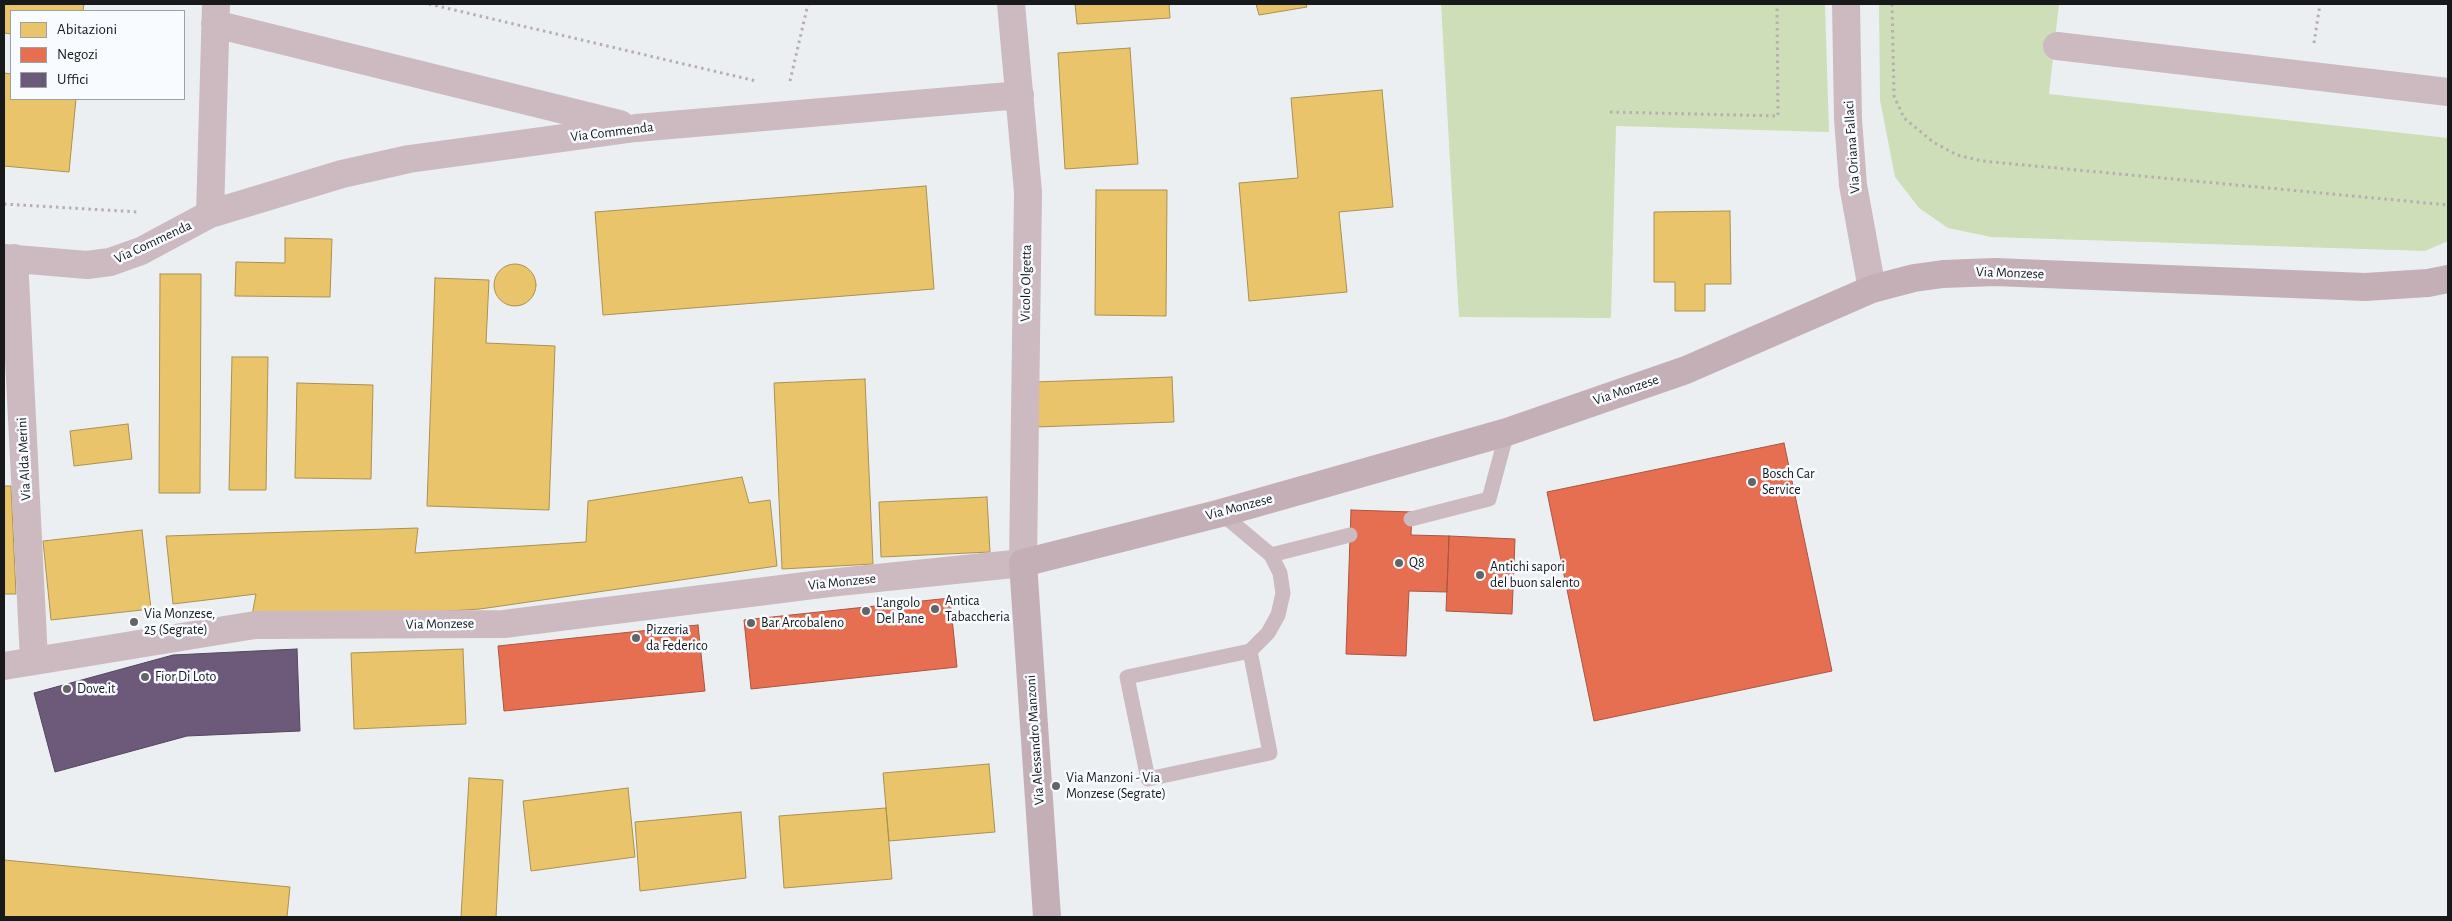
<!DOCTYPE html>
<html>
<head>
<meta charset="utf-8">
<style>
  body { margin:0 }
  #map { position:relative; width:2452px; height:921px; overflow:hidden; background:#eceff2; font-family:"Alegreya Sans",sans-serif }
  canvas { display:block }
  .frame { position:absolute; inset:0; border:5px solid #17191b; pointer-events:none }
  .legend { position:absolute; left:10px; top:10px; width:175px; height:90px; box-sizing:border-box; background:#f8fbff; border:1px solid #9ea1a4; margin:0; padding:6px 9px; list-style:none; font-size:15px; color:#17191b }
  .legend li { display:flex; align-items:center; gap:10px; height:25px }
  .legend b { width:25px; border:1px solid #9ea1a4 }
</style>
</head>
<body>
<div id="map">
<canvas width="2452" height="921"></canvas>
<div class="frame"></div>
<ul class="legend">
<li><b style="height:14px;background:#e9c46a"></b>Abitazioni</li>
<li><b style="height:14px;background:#e76f51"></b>Negozi</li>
<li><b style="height:14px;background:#6d597a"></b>Uffici</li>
</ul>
</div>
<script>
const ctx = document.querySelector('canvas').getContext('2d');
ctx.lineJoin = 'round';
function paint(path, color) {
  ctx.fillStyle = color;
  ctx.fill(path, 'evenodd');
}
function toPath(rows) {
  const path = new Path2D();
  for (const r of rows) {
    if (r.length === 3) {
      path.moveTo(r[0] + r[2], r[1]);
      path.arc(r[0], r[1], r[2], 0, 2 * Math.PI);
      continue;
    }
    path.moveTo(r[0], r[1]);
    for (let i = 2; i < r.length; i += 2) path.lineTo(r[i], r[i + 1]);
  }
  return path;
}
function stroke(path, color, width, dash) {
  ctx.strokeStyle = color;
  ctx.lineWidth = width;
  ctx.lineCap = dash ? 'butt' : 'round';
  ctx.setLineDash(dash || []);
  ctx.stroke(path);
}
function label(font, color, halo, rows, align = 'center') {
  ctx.font = font + ' "Alegreya Sans",sans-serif';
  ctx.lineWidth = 5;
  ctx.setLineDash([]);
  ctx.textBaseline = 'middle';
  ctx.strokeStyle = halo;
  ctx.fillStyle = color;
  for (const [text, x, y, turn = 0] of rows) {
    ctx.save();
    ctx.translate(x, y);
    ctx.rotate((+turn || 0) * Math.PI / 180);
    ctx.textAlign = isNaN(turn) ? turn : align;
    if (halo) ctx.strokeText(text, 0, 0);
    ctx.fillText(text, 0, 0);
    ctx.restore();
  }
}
paint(toPath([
  [1441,4,1825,4,1829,132,1616,126,1611,318,1459,317],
  [1879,4,2059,4,2049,94,2448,138,2448,241,2425,251,1991,237,1948,228,1919,208,1895,177,1880,100]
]), '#cddeb8');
const homes = toPath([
  [4,4,84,4,83,11,11,11,11,34,4,33,4,4],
  [1075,4,1169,4,1170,18,1077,24,1075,4],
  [1256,4,1306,4,1307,7,1259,15,1256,4],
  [1130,48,1138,164,1065,169,1058,53,1130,48],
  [4,73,11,74,11,99,76,99,69,172,4,166,4,73],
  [1382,90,1393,207,1339,212,1347,292,1249,301,1239,183,1298,178,1291,98,1382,90],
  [926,186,934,289,603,315,595,212,926,186],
  [1096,190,1167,190,1166,316,1095,315,1096,190],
  [1730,211,1731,284,1705,284,1705,311,1675,311,1675,282,1654,282,1654,212,1730,211],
  [285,238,332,239,330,297,235,296,236,262,285,263,285,238],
  [515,285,21],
  [160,274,201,274,200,493,159,493,160,274],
  [435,278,489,280,486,343,555,346,549,510,427,506,435,278],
  [232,357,268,357,266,490,229,490,232,357],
  [1172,377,1174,422,1036,427,1035,382,1172,377],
  [865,379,873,564,782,569,774,383,865,379],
  [297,383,373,385,371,479,295,478,297,383],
  [128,424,132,459,74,466,70,431,128,424],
  [742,477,749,503,770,500,777,566,480,609,420,613,252,615,256,594,173,604,166,536,418,528,415,553,586,542,588,501,742,477],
  [4,486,11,486,16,594,4,594,4,486],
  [987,497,990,552,881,557,879,502,987,497],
  [142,530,151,609,51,620,43,541,142,530],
  [463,649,466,724,354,729,351,653,463,649],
  [989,764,995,832,889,841,883,773,989,764],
  [469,778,503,780,496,917,461,917,469,778],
  [628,788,635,857,531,871,523,801,628,788],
  [886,808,892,879,784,888,779,816,886,808],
  [741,812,746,878,640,891,635,822,741,812],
  [4,860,290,887,287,917,4,917,4,860]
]);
paint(homes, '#e9c46a');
stroke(homes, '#aa9152', 1);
const shops = toPath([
  [1784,443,1832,671,1594,721,1547,492,1784,443],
  [1351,510,1412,512,1411,535,1449,536,1447,592,1409,591,1406,656,1346,654,1351,510],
  [1449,536,1515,539,1512,614,1446,611,1449,536],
  [950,598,957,667,751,689,744,620,950,598],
  [698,625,705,691,504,711,498,646,698,625]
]);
paint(shops, '#e76f51');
stroke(shops, '#a95541', 1);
const offices = toPath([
  [297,649,300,731,187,736,55,772,34,693,173,655,297,649]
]);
paint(offices, '#6d597a');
stroke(offices, '#53465e', 1);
stroke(toPath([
  [429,4,756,81],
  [1892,4,1894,96,1904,118,1933,142,1957,155,1982,161,2448,205],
  [2314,43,2320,4],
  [790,81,808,4],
  [1610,112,1778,116,1777,4],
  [4,204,138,212]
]), '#b8aeb2', 3, [2.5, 4]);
stroke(toPath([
  [1221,513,1271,555,1350,535],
  [1411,519,1489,499,1507,432],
  [1250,651,1270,753,1148,779,1127,677,1250,651,1268,633,1278,615,1283,593,1280,573,1271,555]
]), '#cdbac0', 15);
stroke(toPath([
  [1846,4,1848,119,1853,185,1872,289],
  [215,24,620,124],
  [2057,46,2448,92],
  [210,214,216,4],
  [4,258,87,265,110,262,141,251,210,214,342,174,409,159,636,128,1020,95],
  [14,258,34,660],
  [4,666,255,625,504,624,829,583,1023,563,1028,192,1011,4]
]), '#cdbac0', 28);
stroke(toPath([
  [1047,917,1023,563,1221,513,1507,432,1686,370,1872,289,1914,278,1943,274,1995,272,2365,287,2428,283,2448,279]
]), '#c5afb6', 28);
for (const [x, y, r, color] of [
  [1752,482,5,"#626466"],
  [1399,563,5,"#626466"],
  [1480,575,5,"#626466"],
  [935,609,5,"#626466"],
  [866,611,5,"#626466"],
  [134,622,5,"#626466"],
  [751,623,5,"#626466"],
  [636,638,5,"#626466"],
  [145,677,5,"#626466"],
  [67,689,5,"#626466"],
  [1056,786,5,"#626466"]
]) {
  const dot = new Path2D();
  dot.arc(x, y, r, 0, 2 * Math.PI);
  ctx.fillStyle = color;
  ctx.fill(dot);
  stroke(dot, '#f8fbff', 2);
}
label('14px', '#17191b', '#f8fbff', [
  ["Via Commenda",612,132,-7],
  ["Via Oriana Fallaci",1852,147,-94],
  ["Via Commenda",153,242,-25],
  ["Via Monzese",2010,273,2],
  ["Vicolo Olgetta",1026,283,-89],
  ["Via Monzese",1626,390,-19],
  ["Via Alda Merini",24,459,-93],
  ["Via Monzese",1239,507,-15],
  ["Via Monzese",842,582,-6],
  ["Via Monzese",440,624,-1],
  ["Via Alessandro Manzoni",1035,740,-94]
]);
label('14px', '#17191b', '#f8fbff', [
  ["Bosch Car",1762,474],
  ["Service",1762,490],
  ["Q8",1409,563],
  ["Antichi sapori",1490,567],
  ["del buon salento",1490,583],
  ["Antica",945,601],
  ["Tabaccheria",945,617],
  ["L'angolo",876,603],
  ["Del Pane",876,619],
  ["Via Monzese,",144,614],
  ["25 (Segrate)",144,630],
  ["Bar Arcobaleno",761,623],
  ["Pizzeria",646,630],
  ["da Federico",646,646],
  ["Fior Di Loto",155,677],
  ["Dove.it",77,689],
  ["Via Manzoni - Via",1066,778],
  ["Monzese (Segrate)",1066,794]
], 'left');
</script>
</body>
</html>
